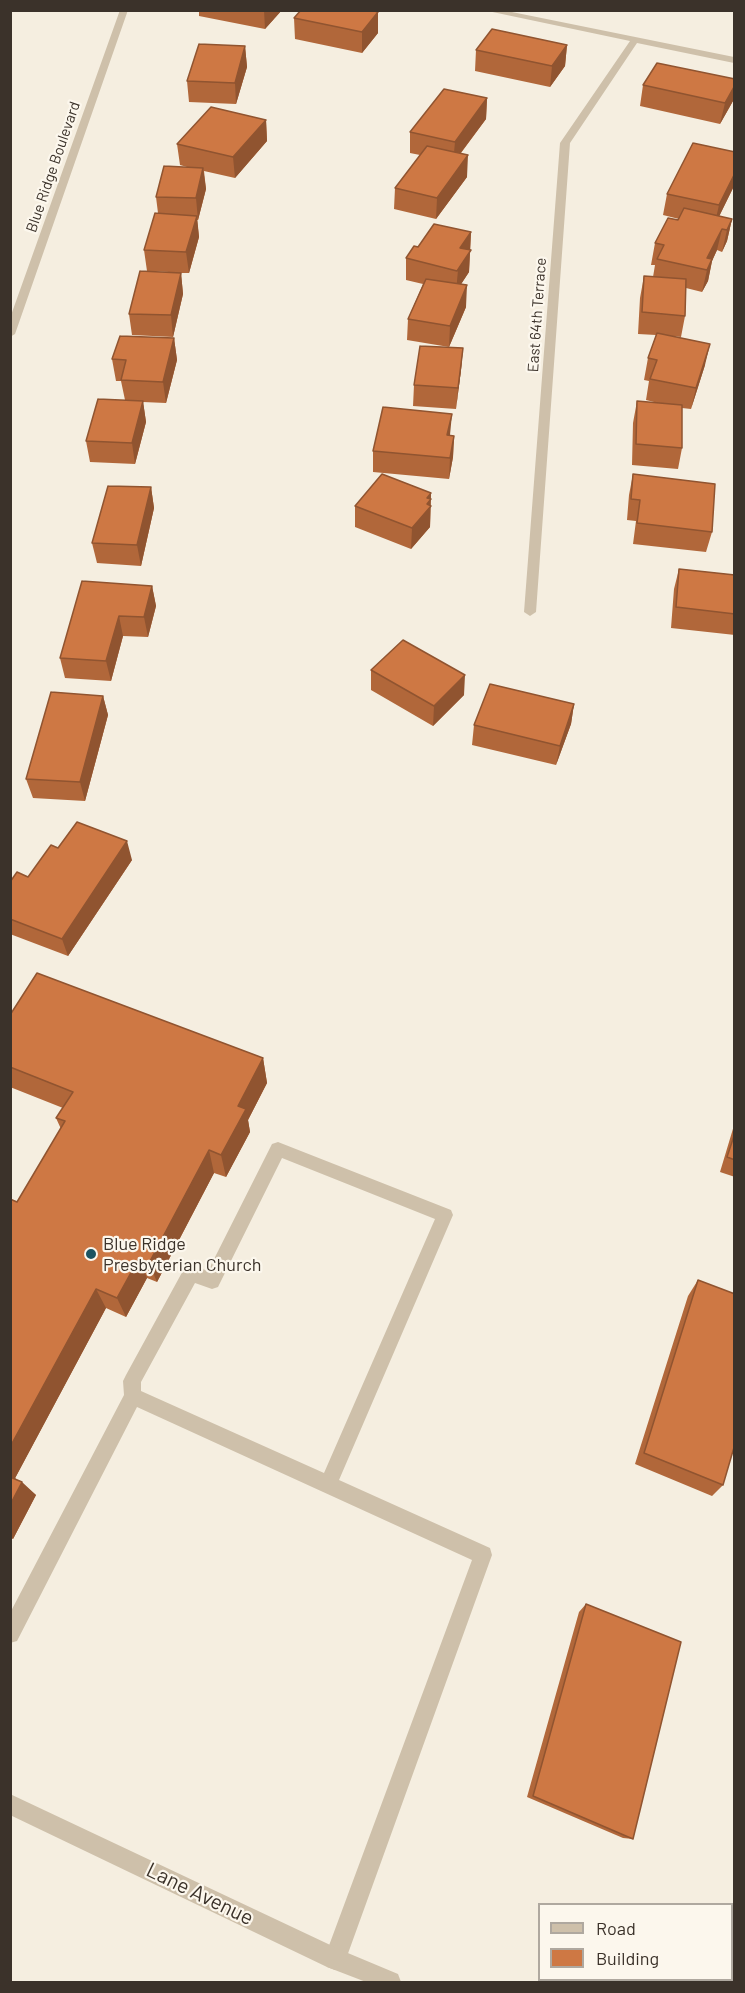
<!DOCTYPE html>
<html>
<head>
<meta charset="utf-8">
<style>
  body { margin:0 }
  #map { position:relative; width:745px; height:1993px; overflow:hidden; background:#f5eee0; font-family:Barlow,sans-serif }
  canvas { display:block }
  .frame { position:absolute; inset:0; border:12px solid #3b322a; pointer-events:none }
  .legend { position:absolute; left:538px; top:1903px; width:195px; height:78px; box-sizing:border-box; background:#fcf7ed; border:2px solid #afa89f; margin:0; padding:8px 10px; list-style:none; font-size:18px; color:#3b322a }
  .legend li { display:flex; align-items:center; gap:12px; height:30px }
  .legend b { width:30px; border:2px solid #afa89f }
</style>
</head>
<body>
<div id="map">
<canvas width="745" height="1993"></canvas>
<div class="frame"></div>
<ul class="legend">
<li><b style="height:8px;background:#cec0aa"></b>Road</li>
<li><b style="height:16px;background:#ce7844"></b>Building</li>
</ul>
</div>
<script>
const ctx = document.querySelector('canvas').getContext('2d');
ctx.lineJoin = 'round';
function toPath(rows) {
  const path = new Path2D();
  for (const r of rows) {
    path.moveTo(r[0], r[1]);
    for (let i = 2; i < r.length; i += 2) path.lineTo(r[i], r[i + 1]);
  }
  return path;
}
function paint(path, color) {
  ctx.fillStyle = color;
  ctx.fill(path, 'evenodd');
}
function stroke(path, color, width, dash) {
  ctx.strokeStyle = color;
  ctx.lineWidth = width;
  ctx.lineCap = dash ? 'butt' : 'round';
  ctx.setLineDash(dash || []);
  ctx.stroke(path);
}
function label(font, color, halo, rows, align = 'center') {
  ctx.font = font + ' Barlow,sans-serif';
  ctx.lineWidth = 4.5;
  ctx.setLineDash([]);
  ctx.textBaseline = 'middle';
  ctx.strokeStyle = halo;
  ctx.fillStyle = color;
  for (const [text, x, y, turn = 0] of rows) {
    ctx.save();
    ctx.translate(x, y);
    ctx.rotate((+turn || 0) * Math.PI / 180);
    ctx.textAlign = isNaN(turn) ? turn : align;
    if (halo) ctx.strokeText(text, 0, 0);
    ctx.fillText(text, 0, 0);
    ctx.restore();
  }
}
paint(toPath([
  [278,1142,451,1210,453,1215,339,1480,490,1548,492,1555,346,1959,343,1967,335,1970,327,1967,324,1959,472,1560,137,1407,17,1641,10,1643,10,1613,124,1395,123,1381,126,1375,185,1267,191,1265,208,1271,272,1144,278,1142],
  [282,1158,435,1219,324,1473,141,1391,141,1382,195,1283,212,1289,218,1287,282,1158]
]), '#cec0aa');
paint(toPath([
  [120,10,128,10,15,334,10,337,10,318,120,10],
  [483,10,502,10,734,57,734,63,637,43,570,143,536,612,530,616,524,612,560,143,630,41,483,10],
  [10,1794,343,1951,398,1974,401,1982,366,1982,327,1967,10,1815,10,1794]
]), '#cec0aa');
paint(toPath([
  [199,10,282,10,265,29,199,16],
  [378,12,378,33,362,53,295,39,294,18],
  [567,45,565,66,550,87,475,71,476,50],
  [245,46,247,67,236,104,189,102,187,81],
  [735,79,735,95,733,101,720,124,640,106,643,85],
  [487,98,486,119,461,153,467,177,436,219,394,209,395,188,420,155,410,153,410,132],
  [266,120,267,141,235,178,204,171,206,189,198,220,197,220,199,237,189,273,181,273,183,294,173,337,132,335,129,314,169,272,147,271,144,250,158,213,156,197,187,167,180,165,177,144],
  [735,152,735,184,719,216,732,219,727,241,722,252,717,250,712,261,708,281,702,292,686,288,685,316,681,337,672,336,705,365,691,409,682,408,682,448,678,469,632,465,633,423,637,401,658,403,646,400,649,381,644,380,648,358,656,335,638,334,640,298,644,276,653,277,655,265,651,265,655,243,679,219,663,215,667,194],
  [471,232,469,272,461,284,466,307,449,347,407,340,408,319,423,284,406,280,406,258,418,247],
  [174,338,177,360,166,403,143,402,146,422,135,464,90,462,86,441,125,400,121,381,116,381,112,359],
  [463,348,461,370,456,409,413,406,414,385],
  [450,435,454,436,453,457,449,479,373,472,373,451],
  [633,474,712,532,706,552,633,544,636,521,627,520,629,495],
  [151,487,154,508,141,566,97,563,92,543],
  [431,493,430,527,411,549,355,527,355,506],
  [679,569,735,575,735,635,671,628,674,589],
  [152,586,156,606,148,637,123,636,111,681,65,678,60,658],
  [371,670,464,695,433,726,371,690],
  [103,696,108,715,85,801,33,798,26,779],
  [574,704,571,724,556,765,472,745,474,725],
  [58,848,132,860,68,956,10,934,10,882,28,877],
  [10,1015,263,1058,267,1083,248,1120,250,1132,226,1177,214,1173,157,1282,147,1278,126,1317,106,1308,15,1478,36,1495,13,1539,10,1537,10,1199,17,1202,61,1129,56,1118,63,1108,10,1087],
  [735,1122,735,1177,720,1172],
  [698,1280,723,1485,712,1496,635,1464,688,1296],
  [586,1604,633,1839,623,1838,527,1797,579,1612]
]), '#b1673a');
paint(toPath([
  [264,10,282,10,265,29],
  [378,12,378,33,362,53,362,32],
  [567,45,565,66,550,87,552,66],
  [245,46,247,67,236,104,235,83],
  [735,85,735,95,733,101,720,124,725,103],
  [487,98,486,119,453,163,455,142],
  [266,120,267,141,235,178,233,157],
  [468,155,467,177,436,219,437,198],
  [203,168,206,189,198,220,196,198],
  [735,173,735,184,714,227,719,205],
  [197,216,199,237,189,273,186,252],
  [732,219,727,241,722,252,727,230],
  [722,229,717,250,712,261,708,281,702,292,707,270,707,258],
  [471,232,469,272,456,292,460,248],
  [181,273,183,294,173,337,171,315],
  [467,285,466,307,449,347,450,326],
  [174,338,177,360,166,403,163,382],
  [710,344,705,365,691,409,696,388],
  [463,348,461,370,456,409,458,388],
  [143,401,146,422,135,464,132,443],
  [452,414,450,435,446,456,447,435],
  [454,436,453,457,449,479,450,458],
  [151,487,154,508,141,566,137,545],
  [431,493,430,527,411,549,412,528,427,498],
  [152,586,156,606,148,637,144,617],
  [119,616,123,636,111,681,106,661],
  [465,675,464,695,433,726,434,706],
  [103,696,108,715,85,801,80,782],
  [574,704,571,724,556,765,560,746],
  [127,841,132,860,68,956,62,939],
  [263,1058,267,1083,248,1120,250,1132,226,1177,221,1155,238,1106],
  [209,1150,214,1173,157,1282,149,1263],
  [139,1258,147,1278,126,1317,117,1298],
  [96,1289,106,1308,12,1484,10,1483,10,1447],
  [22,1482,36,1495,13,1539,10,1536,10,1505]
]), '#905430');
const building = toPath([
  [301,10,371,10,378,12,362,32,294,18,301,10],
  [492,29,567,45,552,66,476,50,492,29],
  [199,44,245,46,235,83,187,81,199,44],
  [657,63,735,79,735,85,725,103,643,85,657,63],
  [444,89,487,98,455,142,410,132,444,89],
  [211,107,266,120,233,157,177,144,211,107],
  [693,143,735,152,735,173,719,205,667,194,693,143],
  [427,146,468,155,437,198,395,188,427,146],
  [164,166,203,168,196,198,156,197,164,166],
  [684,208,732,219,727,230,722,229,707,258,712,259,707,270,657,259,664,245,655,243,668,218,678,220,684,208],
  [155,213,197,216,186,252,144,250,155,213],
  [434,224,471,232,460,248,471,250,457,271,406,258,414,246,418,247,434,224],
  [140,271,181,273,171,315,129,314,140,271],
  [644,276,686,279,685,316,642,312,644,276],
  [426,279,467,285,450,326,408,319,426,279],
  [657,333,710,344,696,388,650,379,657,360,648,358,657,333],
  [120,336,174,338,163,382,121,380,126,360,112,359,120,336],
  [420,346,463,348,458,388,414,385,420,346],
  [98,399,143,401,132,443,86,441,98,399],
  [637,401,682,405,682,448,636,444,637,401],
  [383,407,452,414,447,435,454,436,450,458,373,451,383,407],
  [382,474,431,493,427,498,431,499,427,504,431,506,412,528,355,506,382,474],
  [633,474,715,484,712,532,637,523,640,500,631,499,633,474],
  [108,486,151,487,137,545,92,543,108,486],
  [679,569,735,575,735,614,676,607,679,569],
  [82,581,152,586,144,617,119,616,106,661,60,658,82,581],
  [403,640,465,675,434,706,371,670,403,640],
  [490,684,574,704,560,746,474,725,490,684],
  [51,692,103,696,80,782,26,779,51,692],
  [77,822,127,841,62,939,10,919,10,882,17,872,28,877,51,845,58,848,77,822],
  [37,973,263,1058,238,1106,246,1109,221,1155,209,1150,149,1263,139,1258,117,1298,96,1289,10,1447,10,1199,17,1202,65,1121,56,1118,73,1092,10,1067,10,1015,37,973],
  [735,1133,735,1160,727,1157,735,1133],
  [698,1280,735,1294,735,1444,723,1485,644,1453,698,1280],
  [10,1477,22,1482,10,1505,10,1477],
  [586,1604,681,1642,633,1839,533,1796,586,1604]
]);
paint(building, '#ce7844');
stroke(building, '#905430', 1.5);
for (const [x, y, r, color] of [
  [91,1254,6,"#1c5361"]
]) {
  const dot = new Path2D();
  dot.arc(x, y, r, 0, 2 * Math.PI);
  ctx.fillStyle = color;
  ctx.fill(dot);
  stroke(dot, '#fcf7ed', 2);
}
label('15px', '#3b322a', '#fcf7ed', [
  ["Blue Ridge Boulevard",53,167,-71],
  ["East 64th Terrace",537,315,-86]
]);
label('18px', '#3b322a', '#fcf7ed', [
  ["Blue Ridge",103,1244],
  ["Presbyterian Church",103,1265]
], 'left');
label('21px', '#3b322a', '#fcf7ed', [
  ["Lane Avenue",200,1894,26]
]);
</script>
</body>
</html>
